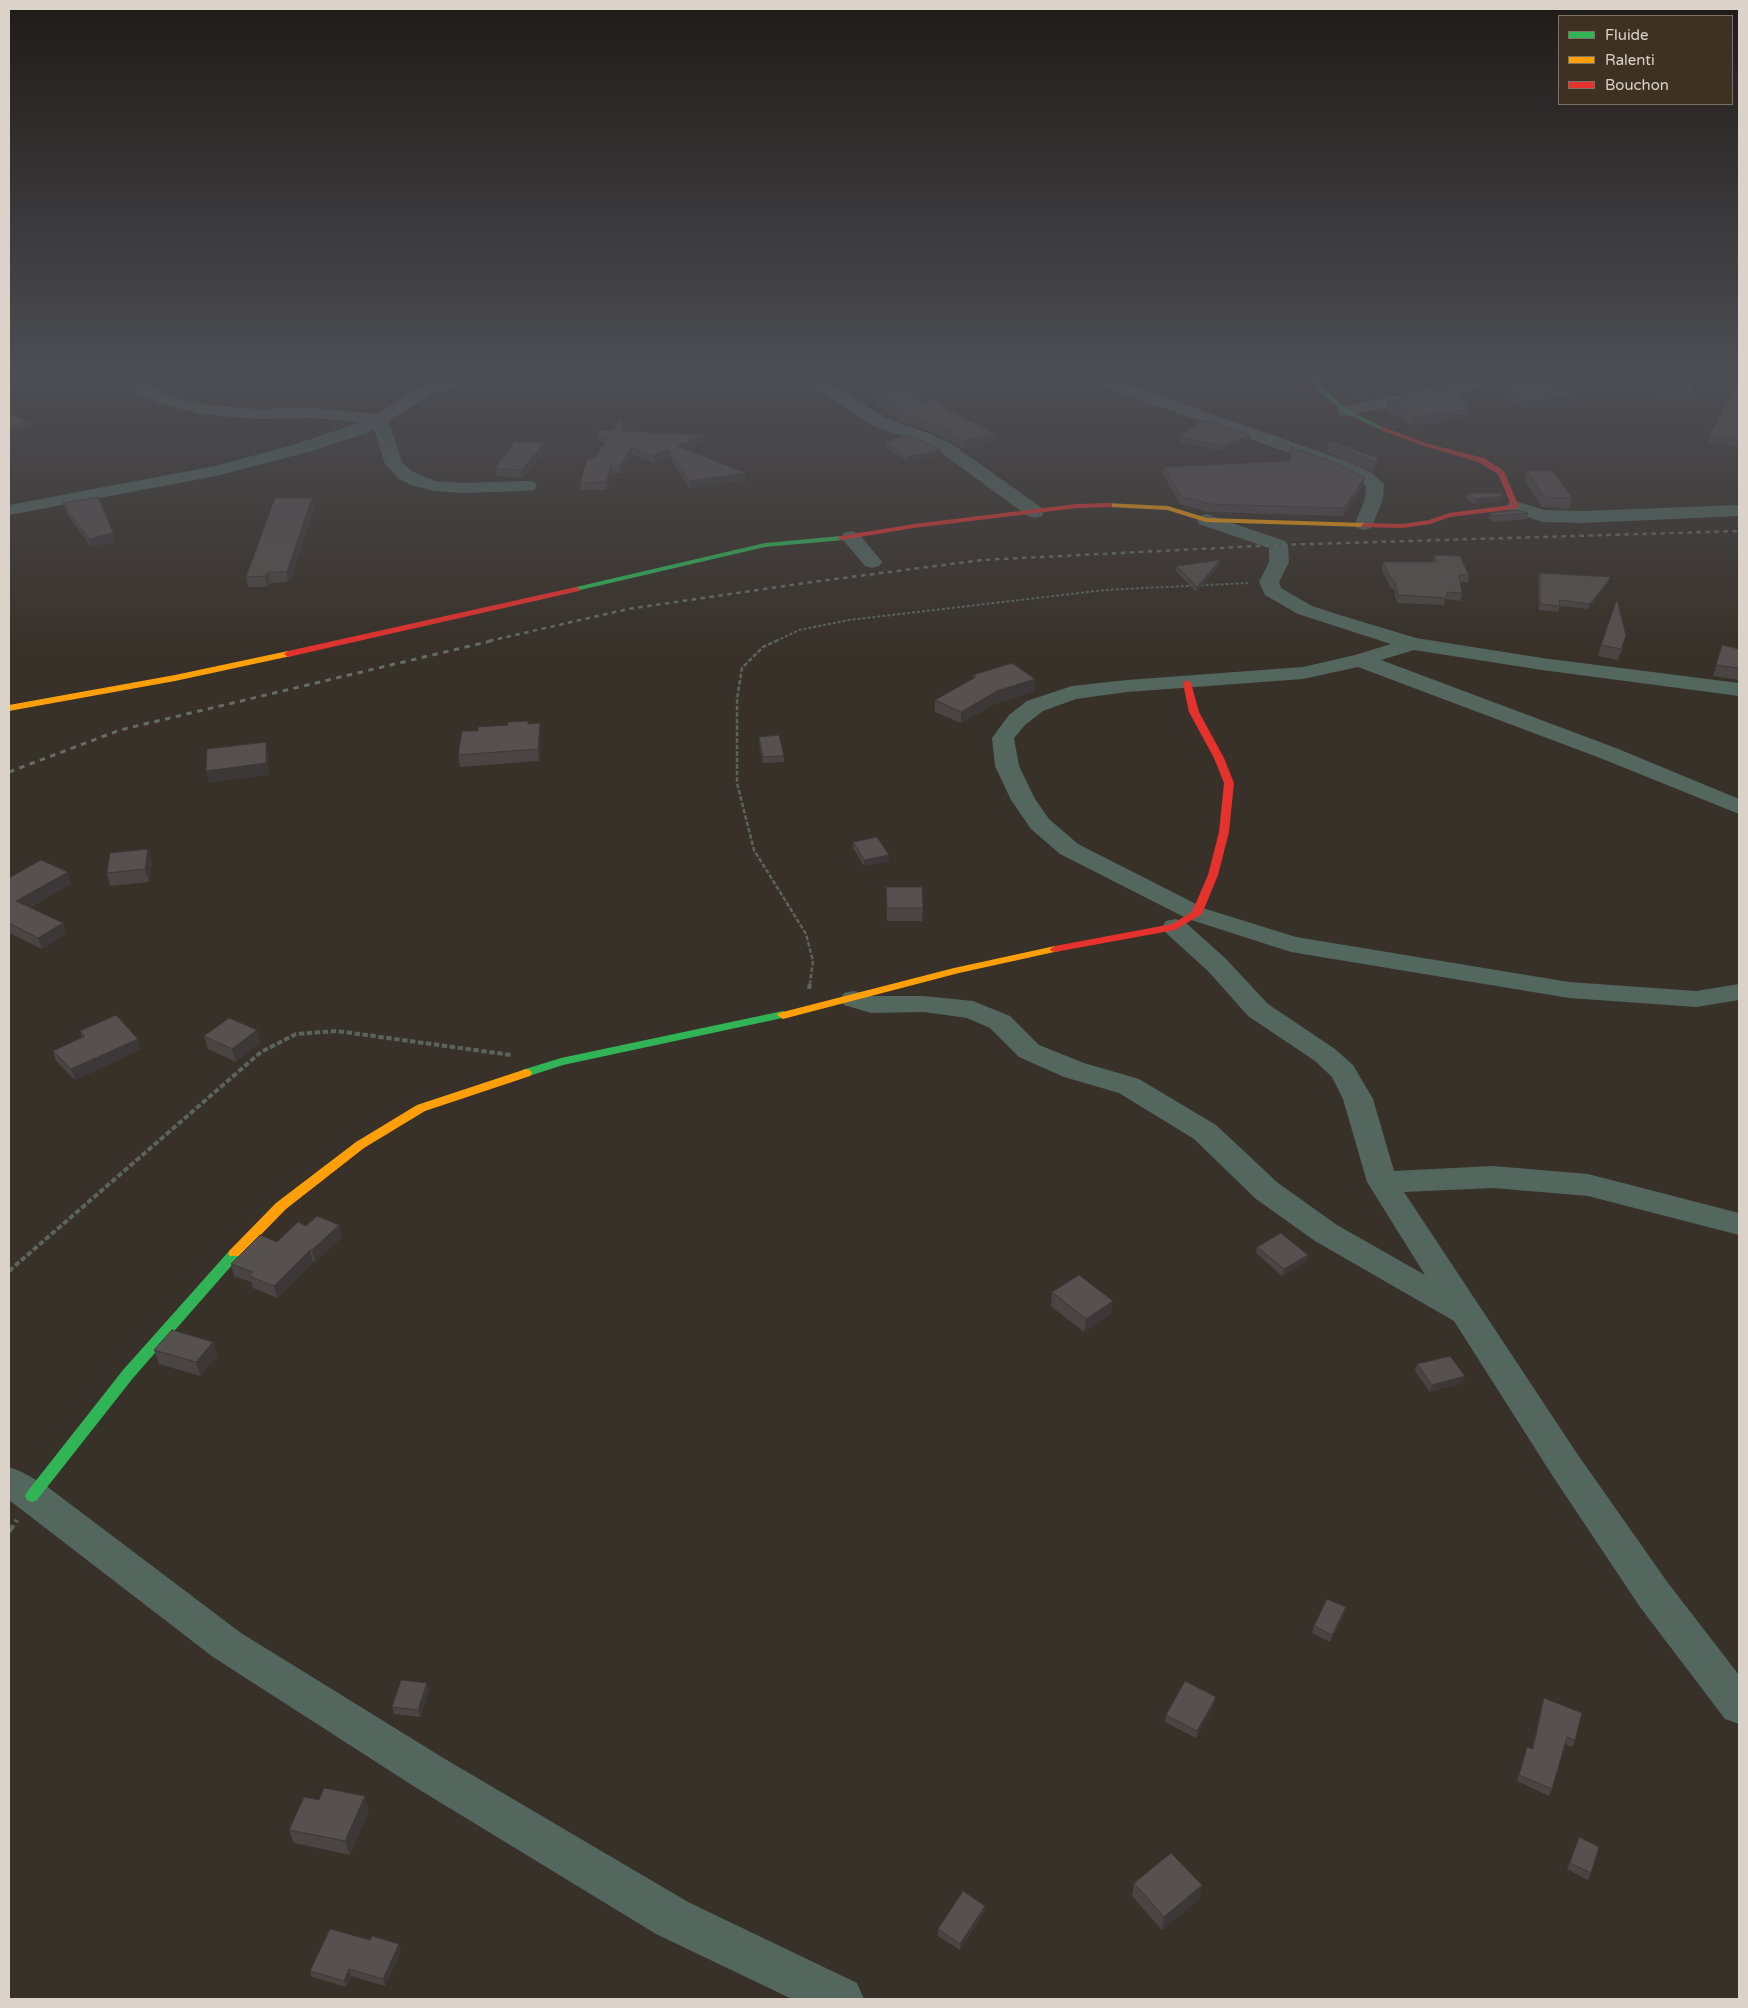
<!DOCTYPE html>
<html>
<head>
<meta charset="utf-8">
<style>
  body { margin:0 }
  #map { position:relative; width:1748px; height:2008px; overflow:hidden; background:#383129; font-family:"Varela Round",sans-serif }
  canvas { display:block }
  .frame { position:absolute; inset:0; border:10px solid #dbd3ca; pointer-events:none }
  .legend { position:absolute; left:1558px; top:15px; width:175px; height:90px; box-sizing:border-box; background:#3e3123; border:1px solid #7d7266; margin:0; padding:6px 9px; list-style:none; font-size:15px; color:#dbd3ca }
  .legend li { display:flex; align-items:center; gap:10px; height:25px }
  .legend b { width:25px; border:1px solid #7d7266 }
</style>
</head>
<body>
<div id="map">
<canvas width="1748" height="2008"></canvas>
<div class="frame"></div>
<ul class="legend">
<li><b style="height:6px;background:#30b455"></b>Fluide</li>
<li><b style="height:6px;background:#ff9f0a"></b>Ralenti</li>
<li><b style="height:6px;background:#e5322d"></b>Bouchon</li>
</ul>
</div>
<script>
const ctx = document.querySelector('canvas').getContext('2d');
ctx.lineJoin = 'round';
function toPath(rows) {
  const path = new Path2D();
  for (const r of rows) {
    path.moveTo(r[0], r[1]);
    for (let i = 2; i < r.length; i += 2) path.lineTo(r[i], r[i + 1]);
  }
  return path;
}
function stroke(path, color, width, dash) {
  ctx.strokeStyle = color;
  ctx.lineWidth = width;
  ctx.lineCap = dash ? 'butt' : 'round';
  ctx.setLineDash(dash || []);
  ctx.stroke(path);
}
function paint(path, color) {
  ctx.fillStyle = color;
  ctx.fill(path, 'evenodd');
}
stroke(toPath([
  [776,641,799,630,849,620,1105,590,1248,583]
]), '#5a645d', 2, [3, 2]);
stroke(toPath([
  [778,640,763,647,742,668,737,699,737,783,754,850,806,934,813,961,810,983]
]), '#5a645d', 2.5, [4.5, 2]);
stroke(toPath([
  [809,989,810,982],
  [9,1271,261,1052,296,1034,337,1031,511,1055]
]), '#5a645d', 4, [5.5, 2.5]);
stroke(toPath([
  [9,1532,17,1520]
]), '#5a645d', 4.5, [8, 4]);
paint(toPath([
  [141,378,157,378,153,384,154,388,172,397,200,404,255,409,311,408,376,414,420,388,451,378,474,378,472,381,432,394,388,421,402,462,411,471,435,481,462,483,528,481,534,482,537,486,534,490,528,491,462,493,434,491,411,485,399,479,385,464,374,429,368,433,308,452,216,476,9,515,9,505,215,466,296,444,361,422,311,418,255,419,199,414,160,403,140,394,137,384,141,378],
  [804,378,821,378,885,418,926,432,952,444,1042,508,1044,512,1042,516,1035,518,1028,516,940,452,914,440,873,426,814,388,804,378],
  [1098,378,1109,378,1349,462,1372,473,1384,484,1383,499,1373,524,1371,528,1364,530,1357,528,1355,524,1365,499,1366,486,1360,481,1337,470,1097,384,1095,381,1098,378],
  [1476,379,1482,381,1484,384,1482,387,1346,416,1340,415,1338,411,1340,407,1346,406,1476,379],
  [1515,501,1545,510,1582,511,1739,505,1739,516,1582,523,1543,522,1509,511,1506,507,1509,503,1515,501],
  [1206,514,1285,541,1288,545,1289,562,1279,582,1281,588,1312,606,1340,615,1416,638,1542,658,1739,683,1739,696,1542,670,1414,650,1381,660,1616,748,1739,799,1739,814,1600,758,1358,667,1303,679,1127,692,1076,699,1043,711,1025,725,1014,738,1019,766,1035,799,1049,819,1078,844,1206,909,1296,937,1569,982,1696,991,1739,984,1739,1000,1696,1007,1569,998,1291,952,1188,919,1060,854,1031,829,1011,800,995,766,992,738,1009,715,1027,701,1072,686,1127,680,1303,667,1355,655,1391,644,1298,614,1265,595,1259,582,1269,562,1269,548,1199,524,1197,520,1199,516,1206,514],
  [851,531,858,533,879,558,882,562,879,566,872,568,865,566,844,541,842,537,844,533,851,531],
  [1175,919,1184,921,1226,959,1268,1004,1335,1049,1353,1065,1373,1099,1394,1171,1493,1166,1588,1174,1739,1213,1739,1235,1588,1196,1493,1188,1404,1192,1578,1455,1668,1583,1739,1675,1739,1724,1725,1719,1640,1607,1552,1475,1454,1321,1315,1241,1256,1199,1194,1139,1119,1093,1064,1077,1019,1057,990,1028,967,1018,924,1012,871,1013,844,1005,840,999,844,993,854,991,873,996,924,996,973,1001,1010,1016,1039,1045,1084,1063,1139,1079,1216,1125,1278,1183,1337,1225,1425,1275,1367,1182,1343,1099,1332,1077,1315,1061,1248,1016,1208,971,1166,933,1162,927,1166,921,1175,919],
  [9,1467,22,1472,45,1485,241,1633,445,1759,688,1902,857,1983,864,1999,792,1999,656,1934,415,1787,213,1657,9,1500,9,1467]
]), '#53675e');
paint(toPath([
  [1310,378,1316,378,1325,391,1348,410,1384,428,1379,429,1344,412,1321,393,1310,378],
  [841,536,845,538,844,540,765,547,576,591,572,589,576,587,765,543,841,536],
  [783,1011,789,1015,787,1017,563,1065,526,1077,520,1073,522,1070,561,1058,783,1011],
  [235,1248,240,1250,242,1253,240,1256,133,1378,37,1500,32,1502,27,1500,25,1496,27,1492,123,1370,230,1250,235,1248]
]), '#30b455');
paint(toPath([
  [1106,503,1168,506,1207,518,1365,523,1369,525,1365,527,1206,522,1167,510,1109,507,1106,507,1106,503],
  [288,651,292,654,291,656,175,681,9,711,9,705,175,675,288,651],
  [1055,946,1060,949,1059,951,959,973,783,1019,777,1015,779,1013,954,968,1055,946],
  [526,1069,530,1070,532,1073,530,1076,425,1111,364,1148,286,1209,240,1256,230,1256,228,1253,230,1250,276,1203,356,1142,417,1105,526,1069]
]), '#ff9f0a');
paint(toPath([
  [1379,427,1383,427,1425,443,1484,458,1504,471,1519,507,1515,509,1450,517,1430,524,1403,528,1362,527,1361,525,1365,523,1403,524,1429,520,1449,513,1511,505,1498,474,1478,462,1421,445,1379,429,1379,427],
  [1109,503,1112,503,1112,507,1077,508,914,528,841,540,837,538,841,536,914,524,1077,504,1109,503],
  [576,587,580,589,579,591,288,657,284,654,288,651,576,587],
  [1187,680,1191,683,1199,712,1224,758,1234,783,1229,832,1218,875,1202,914,1175,930,1055,952,1051,951,1050,949,1055,946,1172,924,1192,912,1208,875,1219,832,1224,783,1214,758,1189,712,1183,683,1187,680]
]), '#e5322d');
stroke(toPath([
  [489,641,628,609,812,582,982,560,1278,545,1739,531]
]), '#646c65', 2.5, [4.5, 4.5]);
stroke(toPath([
  [9,772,120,730,495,640]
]), '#646c65', 3, [5.5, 5.5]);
paint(toPath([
  [1339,378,1377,378,1383,394,1358,400],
  [1493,378,1571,405,1525,410,1492,386],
  [1608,378,1688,378,1694,392,1692,400,1662,398,1659,389,1624,390],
  [1736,378,1739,378,1739,446,1708,443,1710,435,1738,378],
  [877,395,921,402,995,434,995,443,964,450,953,442,927,430,900,421,877,404],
  [1388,401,1470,409,1468,417,1413,426,1386,409],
  [624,428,623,431,704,435,705,442,686,450,746,473,746,480,689,488,669,456,654,463,632,454,621,473,612,473,606,490,581,490,580,483,592,459,595,457,605,443,599,440,598,433,613,431],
  [1179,437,1249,440,1222,451,1179,442],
  [885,442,941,450,941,455,908,462,885,447],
  [1328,442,1378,458,1376,468,1373,472,1327,452],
  [1291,447,1363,486,1343,516,1208,512,1180,504,1163,475,1164,467,1289,461],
  [545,451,523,478,496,476,495,468],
  [1527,471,1572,498,1569,509,1542,507,1525,481],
  [1467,493,1501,501,1474,504,1466,498],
  [312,498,314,508,291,579,288,582,270,583,267,587,248,587,246,577],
  [63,503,115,542,91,547,66,512],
  [1490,513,1528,513,1527,519,1493,522,1489,518],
  [1434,555,1469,575,1468,583,1460,582,1462,593,1461,601,1445,599,1444,605,1397,603,1394,589,1391,589,1382,570,1383,562,1433,562],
  [1177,566,1219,566,1196,592,1176,571],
  [1540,573,1609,582,1588,609,1560,606,1558,612,1539,610,1538,579],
  [1601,645,1623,647,1618,660,1598,656],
  [1722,645,1739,649,1739,680,1713,676],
  [973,675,1035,679,1035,691,997,703,961,723,935,712,935,700,973,679],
  [528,724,541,735,539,761,460,767,458,755],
  [759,737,784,756,784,762,763,763,759,743],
  [853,842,889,861,864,866,853,848],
  [148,849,152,862,149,882,110,886,107,873],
  [9,878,71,884,30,907,63,923,66,934,42,949,9,933],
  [886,887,923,908,922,921,887,921],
  [257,1030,260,1043,236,1062,208,1049,204,1036],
  [80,1031,141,1049,75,1080,56,1061,53,1051,82,1037],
  [339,1225,342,1237,315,1262,313,1262,277,1298,253,1288,251,1282,234,1276,231,1264,277,1242,306,1226],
  [1257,1247,1308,1255,1306,1262,1282,1276,1256,1253],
  [1052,1292,1111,1314,1084,1332,1051,1306],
  [213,1342,217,1356,200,1376,159,1364,154,1350],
  [1417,1364,1463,1383,1430,1392,1415,1371],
  [1344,1614,1330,1642,1312,1633,1314,1626],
  [429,1690,420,1717,394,1714,392,1707],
  [1216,1697,1214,1704,1196,1738,1165,1722,1166,1715],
  [1544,1698,1575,1740,1572,1747,1565,1744,1552,1789,1549,1796,1517,1781,1527,1747,1532,1749,1542,1705],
  [369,1810,350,1855,294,1843,289,1830],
  [1579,1837,1591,1873,1588,1880,1567,1869],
  [1134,1883,1202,1885,1199,1899,1162,1930,1132,1896],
  [985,1906,984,1912,960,1950,938,1936,938,1929],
  [370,1940,401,1951,385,1986,351,1976,346,1987,312,1977,310,1971]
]), '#4a4543');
paint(toPath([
  [1385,385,1383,394,1358,400,1359,390],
  [1573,396,1571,405,1525,410,1527,401],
  [1470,409,1468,417,1413,426,1414,417],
  [623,421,624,428,621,438,621,431],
  [30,422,32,428,9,437,9,429],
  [995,434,995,443,964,450,964,441],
  [704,435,705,442,678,453,677,446],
  [1250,435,1249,440,1222,451,1223,446],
  [544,443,545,451,523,478,522,470],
  [631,447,632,454,621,473,620,466],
  [669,449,669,456,654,463,653,456],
  [941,450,941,455,908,462,908,457],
  [1378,458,1376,468,1373,472,1375,462],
  [611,466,612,473,606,490,606,482],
  [746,473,746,480,689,488,689,481],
  [1365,478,1363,486,1343,516,1344,508],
  [1502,496,1501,501,1474,504,1475,499],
  [312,498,314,508,291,579,288,582,286,572],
  [113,533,115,542,91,547,89,539],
  [1220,560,1219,566,1196,592,1197,587],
  [268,572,270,583,267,587,265,576],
  [1611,577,1609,582,1588,609,1590,604],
  [1035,679,1035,691,997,703,961,723,961,712,997,691],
  [540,723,541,735,539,761,538,749],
  [266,742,268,754,269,775,209,783,206,771],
  [148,849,152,862,149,882,145,869],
  [889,855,889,861,864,866,864,860],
  [68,872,71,884,20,912,16,901],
  [63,923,66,934,42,949,38,938],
  [257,1030,260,1043,236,1062,232,1049],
  [138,1039,141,1049,75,1080,71,1069],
  [339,1225,342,1237,315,1262,312,1250],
  [310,1250,313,1262,277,1298,274,1286],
  [1308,1255,1306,1262,1282,1276,1284,1269],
  [1113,1301,1111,1314,1084,1332,1086,1319],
  [213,1342,217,1356,200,1376,196,1362],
  [1465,1376,1463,1383,1430,1392,1432,1385],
  [1346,1607,1344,1614,1330,1642,1332,1635],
  [427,1683,429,1690,420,1717,418,1710],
  [1216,1697,1214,1704,1196,1738,1197,1731],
  [365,1796,369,1810,350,1855,345,1841],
  [1202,1885,1199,1899,1162,1930,1164,1917],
  [985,1906,984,1912,960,1950,960,1944],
  [399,1944,401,1951,385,1986,383,1979],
  [349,1969,351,1976,346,1987,344,1981]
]), '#3c3837');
const building = toPath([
  [1348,378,1377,378,1385,385,1359,390,1348,378],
  [1493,378,1546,378,1573,396,1527,401,1493,378],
  [1619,378,1688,378,1694,392,1664,390,1661,381,1626,383,1619,378],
  [1738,378,1739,378,1739,438,1710,435,1738,378],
  [1454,387,1470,409,1414,417,1388,401,1454,387],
  [906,390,921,402,931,400,995,434,964,441,953,433,927,421,900,412,877,395,906,390],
  [9,414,30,422,9,429,9,414],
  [621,420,623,421,621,431,704,435,677,446,746,473,689,481,669,449,653,456,631,447,620,466,611,466,606,482,580,483,587,459,592,459,595,457,609,437,598,433,599,430,613,431,621,420],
  [1200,421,1212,422,1250,435,1223,446,1179,437,1200,421],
  [908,435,941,450,908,457,885,442,908,435],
  [515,441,544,443,522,470,495,468,515,441],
  [1331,441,1378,458,1375,462,1328,442,1331,441],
  [1291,447,1338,464,1365,478,1344,508,1209,504,1181,496,1164,467,1290,461,1291,447],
  [1527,471,1553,471,1572,498,1544,497,1527,471],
  [1467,493,1501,493,1502,496,1475,499,1467,493],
  [98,497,113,533,89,539,63,503,98,497],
  [275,498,312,498,288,569,286,572,268,572,265,576,246,577,275,498],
  [1516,510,1528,513,1494,516,1490,513,1516,510],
  [1434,555,1460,556,1469,575,1459,575,1462,593,1447,592,1446,598,1398,595,1395,582,1393,582,1383,562,1437,562,1434,555],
  [1220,560,1197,587,1177,566,1220,560],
  [1540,573,1611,577,1590,604,1559,600,1560,606,1540,604,1540,573],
  [1617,599,1626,636,1621,649,1601,645,1617,599],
  [1722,645,1739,649,1739,668,1716,665,1722,645],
  [1012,663,1035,679,997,691,961,712,935,700,976,677,973,675,1012,663],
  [528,721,528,724,540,723,538,749,458,755,462,731,478,731,478,727,508,725,508,722,528,721],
  [779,735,784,756,763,757,759,737,779,735],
  [266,742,266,763,206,771,207,749,266,742],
  [877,837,889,855,864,860,853,842,877,837],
  [148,849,145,869,107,873,110,853,148,849],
  [41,860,68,872,16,901,63,923,38,938,9,923,9,878,41,860],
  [886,887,922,887,923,908,887,908,886,887],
  [116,1015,138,1039,71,1069,53,1051,85,1036,80,1031,116,1015],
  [229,1018,257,1030,232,1049,204,1036,229,1018],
  [317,1216,339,1225,312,1250,310,1250,274,1286,249,1276,253,1272,231,1264,260,1235,277,1242,298,1222,306,1226,317,1216],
  [1281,1233,1308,1255,1284,1269,1257,1247,1281,1233],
  [1079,1275,1113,1301,1086,1319,1052,1292,1079,1275],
  [172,1330,213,1342,196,1362,154,1350,172,1330],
  [1450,1356,1465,1376,1432,1385,1417,1364,1450,1356],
  [1327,1599,1346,1607,1332,1635,1314,1626,1327,1599],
  [401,1680,427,1683,418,1710,392,1707,401,1680],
  [1185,1681,1216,1697,1197,1731,1166,1715,1185,1681],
  [1544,1698,1582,1713,1575,1740,1567,1737,1552,1789,1519,1775,1527,1747,1533,1749,1544,1698],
  [324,1788,365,1796,345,1841,289,1830,304,1797,319,1800,324,1788],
  [1579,1837,1599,1847,1591,1873,1570,1863,1579,1837],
  [1171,1853,1202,1885,1164,1917,1134,1883,1171,1853],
  [963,1891,985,1906,960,1944,938,1929,963,1891],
  [330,1929,370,1940,372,1936,399,1944,383,1979,349,1969,344,1981,310,1971,330,1929]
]);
paint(building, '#56504e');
stroke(building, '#3c3837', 1);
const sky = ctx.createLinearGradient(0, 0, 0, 659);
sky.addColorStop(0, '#1f1b17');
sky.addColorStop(0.57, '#4d4e54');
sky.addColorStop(1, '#4d4e5400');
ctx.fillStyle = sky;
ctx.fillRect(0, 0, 1748, 659);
</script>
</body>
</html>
